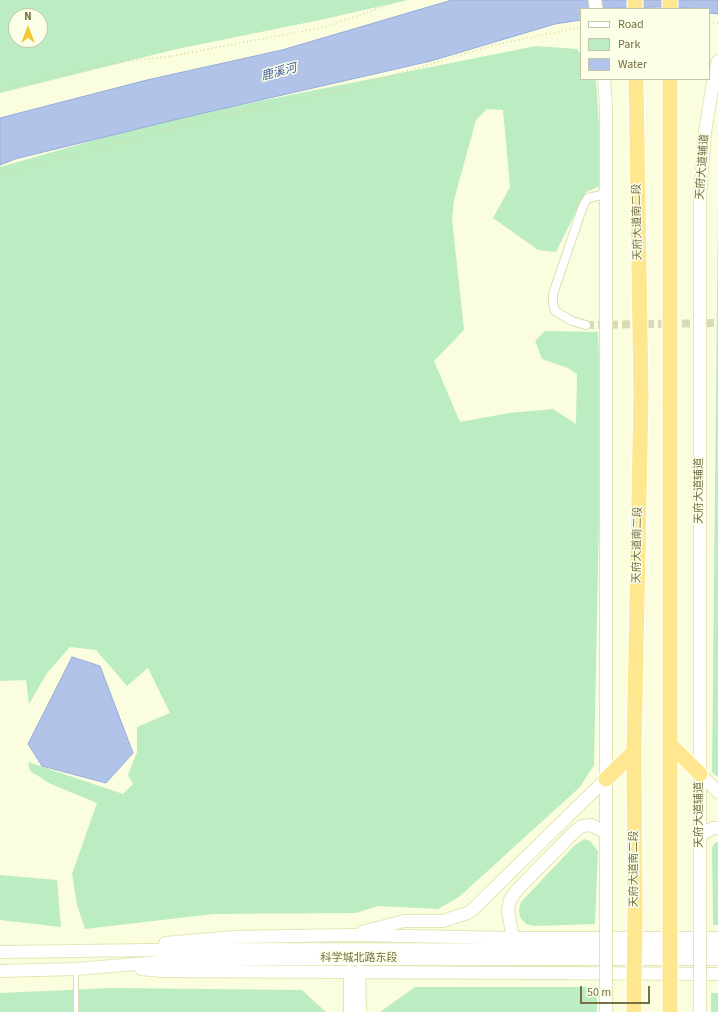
<!DOCTYPE html>
<html>
<head>
<meta charset="utf-8">
<style>
  body { margin:0 }
  #map { position:relative; width:718px; height:1012px; overflow:hidden; background:#fafede; font-family:"Source Sans 3",sans-serif }
  canvas { display:block }
  .legend { position:absolute; left:580px; top:8px; width:130px; height:72px; box-sizing:border-box; background:#fcffe7; border:1px solid #c6c6a6; margin:0; padding:5px 7px; list-style:none; font-size:12px; color:#767144 }
  .legend li { display:flex; align-items:center; gap:8px; height:20px }
  .legend b { width:20px; border:1px solid #c6c6a6 }
  .north { position:absolute; left:8px; top:8px; width:40px; height:40px; box-sizing:border-box; background:#fcffe7; border:1px solid #c6c6a6; border-radius:50%; rotate:0deg; font-size:11px; font-weight:700; line-height:16px; text-align:center; color:#767144 }
  .north::after { content:''; display:block; margin:auto; width:14px; height:18px; background:#f4c638; clip-path:polygon(50% 0,100% 100%,50% 72%,0 100%) }
  .scale { position:absolute; left:580px; top:986px; width:70px; height:18px; box-sizing:border-box; border:2px solid #767144; border-top:0; padding-left:5px; font-size:12px; line-height:14px; white-space:nowrap; color:#767144; -webkit-text-stroke:3px #fcffe7; paint-order:stroke }
</style>
</head>
<body>
<div id="map">
<canvas width="718" height="1012"></canvas>
<ul class="legend">
<li><b style="height:5px;background:#fff"></b>Road</li>
<li><b style="height:11px;background:#bcecc2"></b>Park</li>
<li><b style="height:11px;background:#b2c3e9"></b>Water</li>
</ul>
<div class="north">N</div>
<div class="scale">50 m</div>
</div>
<script>
const ctx = document.querySelector('canvas').getContext('2d');
ctx.lineJoin = 'round';
function paint(path, color) {
  ctx.fillStyle = color;
  ctx.fill(path, 'evenodd');
}
function toPath(rows) {
  const path = new Path2D();
  for (const r of rows) {
    path.moveTo(r[0], r[1]);
    for (let i = 2; i < r.length; i += 2) path.lineTo(r[i], r[i + 1]);
  }
  return path;
}
function stroke(path, color, width, dash) {
  ctx.strokeStyle = color;
  ctx.lineWidth = width;
  ctx.lineCap = dash ? 'butt' : 'round';
  ctx.setLineDash(dash || []);
  ctx.stroke(path);
}
function label(font, color, halo, rows, align = 'center') {
  ctx.font = font + ' "Source Sans 3","Noto Sans SC",sans-serif';
  ctx.lineWidth = 3;
  ctx.setLineDash([]);
  ctx.textBaseline = 'middle';
  ctx.strokeStyle = halo;
  ctx.fillStyle = color;
  for (const [text, x, y, turn = 0] of rows) {
    ctx.save();
    ctx.translate(x, y);
    ctx.rotate((+turn || 0) * Math.PI / 180);
    ctx.textAlign = isNaN(turn) ? turn : align;
    if (halo) ctx.strokeText(text, 0, 0);
    ctx.fillText(text, 0, 0);
    ctx.restore();
  }
}
paint(toPath([
  [0,0,408,0,320,20,177,49,0,93],
  [16,16,40,16,40,40,16,40],
  [536,46,577,49,581,55,581,79,595,79,596,81,603,185,586,192,556,252,538,250,493,218,510,187,503,110,487,109,476,120,454,200,452,219,464,330,434,361,460,422,509,413,553,409,576,424,577,374,568,368,542,359,535,341,545,331,598,332,601,419,594,765,580,787,459,897,438,909,378,906,356,913,213,914,85,929,77,905,72,874,97,803,51,784,30,771,28,762,123,794,133,784,128,775,137,752,137,727,170,713,148,668,127,686,96,650,70,647,47,673,29,704,26,680,0,681,0,167,165,120],
  [718,201,718,777,712,772],
  [584,839,590,841,598,851,595,924,534,926,526,924,520,917,519,909,521,902,575,845],
  [716,842,718,842,718,925,713,925,712,847],
  [0,875,57,880,61,927,0,920],
  [415,987,597,987,597,1012,380,1012],
  [112,988,302,990,326,1012,0,1012,0,993],
  [711,993,718,993,718,1012,711,1012]
]), '#bcecc2');
const water = toPath([
  [452,0,718,0,718,14,709,13,709,9,659,7,581,9,581,20,555,24,431,61,182,118,15,159,0,165,0,118,147,80,282,50,452,0],
  [72,657,100,666,133,753,106,783,42,766,28,744,72,657]
]);
paint(water, '#b2c3e9');
stroke(water, '#97acdc', 1);
stroke(toPath([
  [586,325,718,323]
]), '#d9dbb8', 8, [8, 4]);
const lane = toPath([
  [76,971,76,1012]
]);
const street = toPath([
  [586,325,572,321,555,311,553,303,553,294,583,206,588,198,606,194]
]);
const secondary = toPath([
  [595,0,596,9],
  [604,79,606,107,606,914],
  [700,774,718,792],
  [700,835,713,828,718,828],
  [700,922,700,197,705,132,712,88,718,61],
  [362,932,404,921,443,921,470,912,606,779],
  [513,938,508,911,510,900,517,890,573,833,582,826,591,825,606,833],
  [165,943,235,937,351,935,513,938,718,938],
  [0,952,226,949,718,950],
  [141,969,162,971,718,974],
  [0,971,76,969,159,962,253,959,718,959],
  [359,971,360,1012],
  [700,991,700,1012],
  [350,1012,350,971],
  [606,1012,606,991]
]);
const highway = toPath([
  [635,0,635,9],
  [670,0,670,9],
  [670,400,670,921],
  [670,744,700,774],
  [606,779,634,752],
  [635,916,634,752,641,395],
  [634,1012,634,990],
  [670,1012,670,991]
]);
stroke(lane, '#ddddb5', 6);
stroke(street, '#ddddb5', 10);
stroke(secondary, '#e5e5b4', 14);
stroke(highway, '#fff', 17);
stroke(toPath([
  [709,22,718,23],
  [0,90,110,63,172,56,325,27,402,0],
  [0,174,200,121,347,89,494,45,581,27]
]), '#dad597', 1.5, [1, 3]);
stroke(lane, '#fff', 4);
stroke(street, '#fff', 8);
stroke(secondary, '#fff', 12);
stroke(highway, '#ffe78f', 15);
const secondaryBridge = toPath([
  [700,922,700,991],
  [606,991,606,914]
]);
const highwayBridge = toPath([
  [636,79,641,395],
  [670,79,670,400],
  [670,921,670,991],
  [634,990,635,916]
]);
stroke(secondaryBridge, '#e5e5b4', 14, []);
stroke(highwayBridge, '#fff', 17, []);
stroke(secondaryBridge, '#fff', 12);
stroke(highwayBridge, '#ffe78f', 15);
label('11px', '#767144', '#fcffe7', [
  ["天府大道辅道",703,167,-86],
  ["天府大道南二段",638,222,-91],
  ["天府大道辅道",700,491,-90],
  ["天府大道南二段",638,545,-89],
  ["天府大道辅道",700,815,-90],
  ["天府大道南二段",635,869,-90],
  ["科学城北路东段",359,959]
]);
label('italic 12px', '#4460a2', '#fcffe7', [
  ["鹿溪河",279,73,-14]
]);
</script>
</body>
</html>
